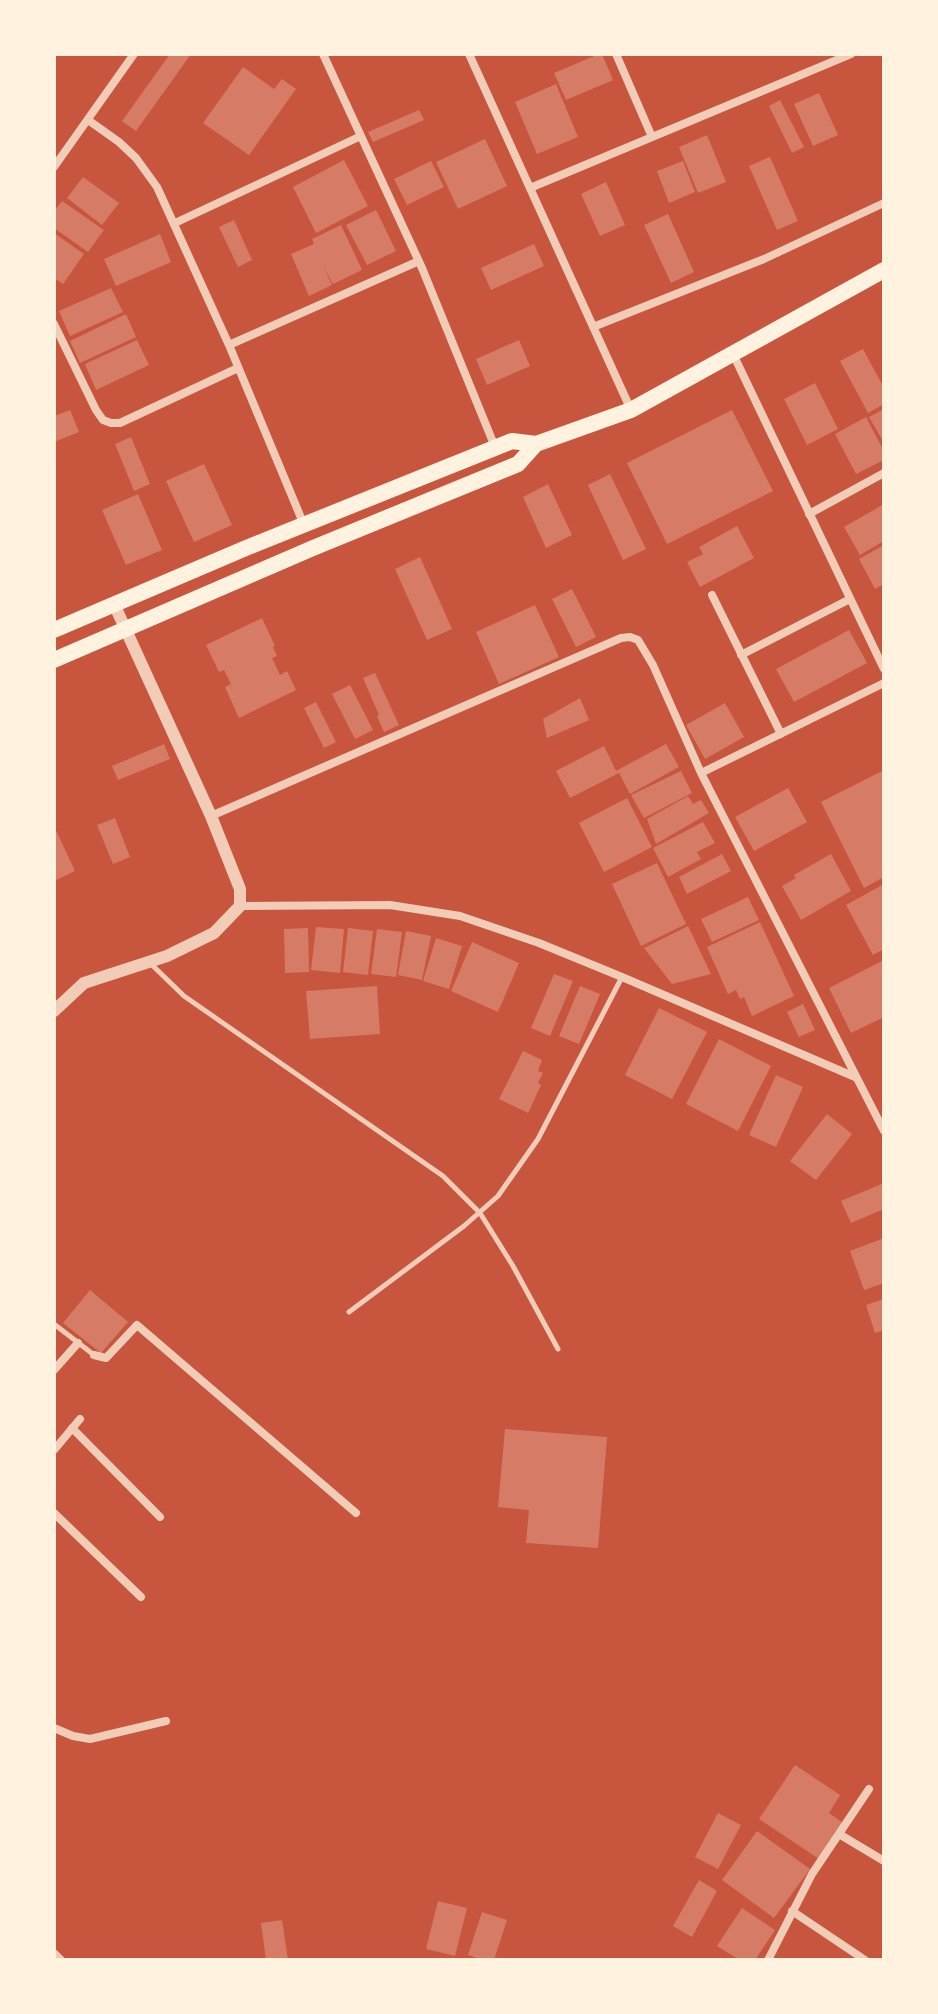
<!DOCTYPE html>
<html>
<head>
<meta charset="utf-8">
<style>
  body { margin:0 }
  #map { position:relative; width:938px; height:2014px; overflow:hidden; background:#c8553d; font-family:"Libre Baskerville",serif }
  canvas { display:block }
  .frame { position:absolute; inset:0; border:56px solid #fff3e0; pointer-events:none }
</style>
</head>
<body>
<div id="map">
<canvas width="938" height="2014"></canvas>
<div class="frame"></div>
</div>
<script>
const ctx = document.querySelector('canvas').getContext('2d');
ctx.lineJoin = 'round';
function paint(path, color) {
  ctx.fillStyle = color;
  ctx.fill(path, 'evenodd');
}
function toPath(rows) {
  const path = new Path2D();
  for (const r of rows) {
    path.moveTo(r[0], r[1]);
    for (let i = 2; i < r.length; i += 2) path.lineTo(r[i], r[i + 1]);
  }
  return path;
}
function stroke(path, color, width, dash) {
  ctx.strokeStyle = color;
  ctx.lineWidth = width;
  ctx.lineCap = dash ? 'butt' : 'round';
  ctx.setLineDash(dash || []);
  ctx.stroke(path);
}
paint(toPath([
  [170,54,191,54,136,131,122,121],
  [599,54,602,54,613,80,566,100,554,73],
  [243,67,274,89,282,79,296,89,249,155,203,123],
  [556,84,578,137,537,154,515,102],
  [819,93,838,135,813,146,794,104],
  [780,100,804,147,792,153,769,106],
  [419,110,424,120,373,142,368,132],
  [707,135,726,182,698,193,679,147],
  [485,139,507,186,458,209,436,162],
  [770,157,798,221,777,230,749,166],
  [344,160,368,206,316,233,293,187],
  [431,161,444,187,407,205,394,179],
  [683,161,695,192,669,203,657,171],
  [83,177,119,203,102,225,67,198],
  [606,182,625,225,600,236,581,194],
  [62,201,104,230,88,252,54,228,54,211],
  [376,210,396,251,367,265,346,225],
  [668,214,694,272,671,283,644,225],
  [234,220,252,260,238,267,219,227],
  [341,225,362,270,333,284,323,266,332,285,309,296,291,254,314,244,312,239],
  [54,233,84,254,63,284,54,278],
  [160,234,171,262,116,286,104,259],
  [534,244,544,266,491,290,481,268],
  [111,288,123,312,70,336,59,311],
  [126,314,136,337,80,363,70,341],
  [137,340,149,365,96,390,85,364],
  [519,340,530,366,487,385,476,359],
  [863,349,884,388,884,404,868,413,840,361],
  [815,383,838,429,807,445,784,399],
  [884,409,884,443,869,417],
  [70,410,79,432,54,442,54,416],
  [732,410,773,491,667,544,627,463],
  [866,417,884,451,884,460,856,474,835,434],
  [131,437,150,484,134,491,115,444],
  [204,464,232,525,194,542,166,481],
  [610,474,646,549,623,560,588,485],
  [548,484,572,535,546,548,523,497],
  [138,494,162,550,126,565,102,510],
  [884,504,884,541,860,555,844,527],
  [737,526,754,558,700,587,687,562,703,554,699,547],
  [884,545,884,584,875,589,859,559],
  [420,557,452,629,427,640,395,569],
  [572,589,596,637,576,647,552,599],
  [535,605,559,657,499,684,476,632],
  [262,618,275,646,273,647,277,656,272,658,280,675,287,671,296,690,239,718,225,687,231,684,224,670,219,672,206,645],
  [849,630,867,663,794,702,776,669],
  [375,673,399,725,384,732,377,716,379,715,363,678],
  [350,685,373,730,355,739,332,694],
  [580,698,589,720,547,738,543,719],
  [316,702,336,742,324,748,304,708],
  [725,703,744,737,705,759,686,725],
  [164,744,170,759,118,780,112,766],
  [666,744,679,767,630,794,619,773,570,798,556,771,604,746,616,771],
  [884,770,884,877,864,888,821,802],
  [681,771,692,793,644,818,631,795],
  [788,788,807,822,754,851,735,817],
  [688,796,693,804,701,800,709,813,656,844,647,819],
  [627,798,652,847,604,872,579,823],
  [115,818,130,857,113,864,97,825],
  [703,822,715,843,697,852,701,859,668,877,653,848],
  [54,826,75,871,54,881],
  [722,854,731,871,687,894,679,877],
  [831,854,851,891,801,920,782,886,796,878,794,875],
  [657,863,686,924,641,946,612,884],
  [884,884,884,949,873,955,846,905],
  [748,897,759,920,712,942,701,919],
  [760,922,794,996,752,1016,744,997,740,999,736,990,728,994,707,947],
  [688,926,711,974,672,984,644,948],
  [316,927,344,929,340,973,311,970],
  [308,928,309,972,285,973,284,929],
  [348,928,373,931,368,975,343,972],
  [377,929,402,932,396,977,371,974],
  [406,931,431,936,422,980,398,975],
  [436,938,462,946,449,989,423,981],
  [472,942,519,963,498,1012,451,991],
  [884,960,884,1017,851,1033,829,988],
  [554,974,573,981,550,1036,531,1028],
  [377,986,380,1034,310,1039,306,991],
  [580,986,600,994,579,1044,559,1036],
  [803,1004,815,1030,799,1037,787,1012],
  [659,1008,707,1032,672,1099,625,1075],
  [719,1039,771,1066,738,1131,686,1104],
  [523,1051,542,1060,538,1071,543,1073,538,1083,541,1085,528,1113,499,1099],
  [776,1075,803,1087,776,1147,749,1135],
  [827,1114,852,1134,816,1180,790,1161],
  [884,1183,884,1209,851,1223,841,1201],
  [884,1238,884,1283,864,1290,850,1251],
  [90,1290,128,1322,101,1353,63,1323],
  [884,1299,884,1330,875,1333,866,1305],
  [505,1429,607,1437,598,1548,526,1543,529,1510,498,1507],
  [795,1765,840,1795,829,1813,843,1823,819,1859,759,1819],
  [718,1813,741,1825,718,1869,695,1857],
  [757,1831,810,1869,774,1918,722,1880],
  [699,1880,717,1891,692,1937,673,1926],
  [438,1901,467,1908,455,1956,426,1949],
  [742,1908,775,1930,755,1960,740,1960,717,1946],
  [482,1912,507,1920,494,1960,483,1960,468,1955],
  [282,1920,288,1960,266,1960,261,1923]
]), '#d67c66');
stroke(toPath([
  [151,964,184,996,443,1176,480,1213,513,1266,558,1349],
  [349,1312,464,1226,498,1196,538,1139,622,977],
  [54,1324,94,1355]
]), '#f1ccb7', 5);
stroke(toPath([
  [323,54,422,268,495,447],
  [469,54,631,410],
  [616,54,652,137],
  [88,120,119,142,136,158,157,187,229,345,304,525],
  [54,167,134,54],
  [530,188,851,54],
  [175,223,361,136],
  [54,324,96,410,103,420,111,423,120,423,238,368],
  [593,327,764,259,884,203],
  [229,345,419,261],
  [733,354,884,669],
  [809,514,884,473],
  [712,595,781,734],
  [741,655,850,599],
  [701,773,884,683],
  [211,816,621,638,630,637,638,640,653,665,701,773,884,1131],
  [240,906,390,905,460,916,539,943,622,977,855,1077],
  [94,1355,106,1358,137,1325,356,1513],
  [54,1370,78,1343],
  [72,1428,160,1517],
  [54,1450,80,1419],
  [54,1513,141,1597],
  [54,1728,73,1736,90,1739,166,1721],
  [839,1834,884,1861],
  [792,1911,865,1960],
  [54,1953,61,1960],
  [768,1960,812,1874,869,1789]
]), '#f1ccb7', 8);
stroke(toPath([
  [54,1011,84,983,167,956,214,933,240,906,240,889,211,816,114,604]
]), '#f1ccb7', 12);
stroke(toPath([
  [54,630,246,548,512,441,536,444,631,410,884,270],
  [54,660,313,548,518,464,536,444]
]), '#fff3e0', 16);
</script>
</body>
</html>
